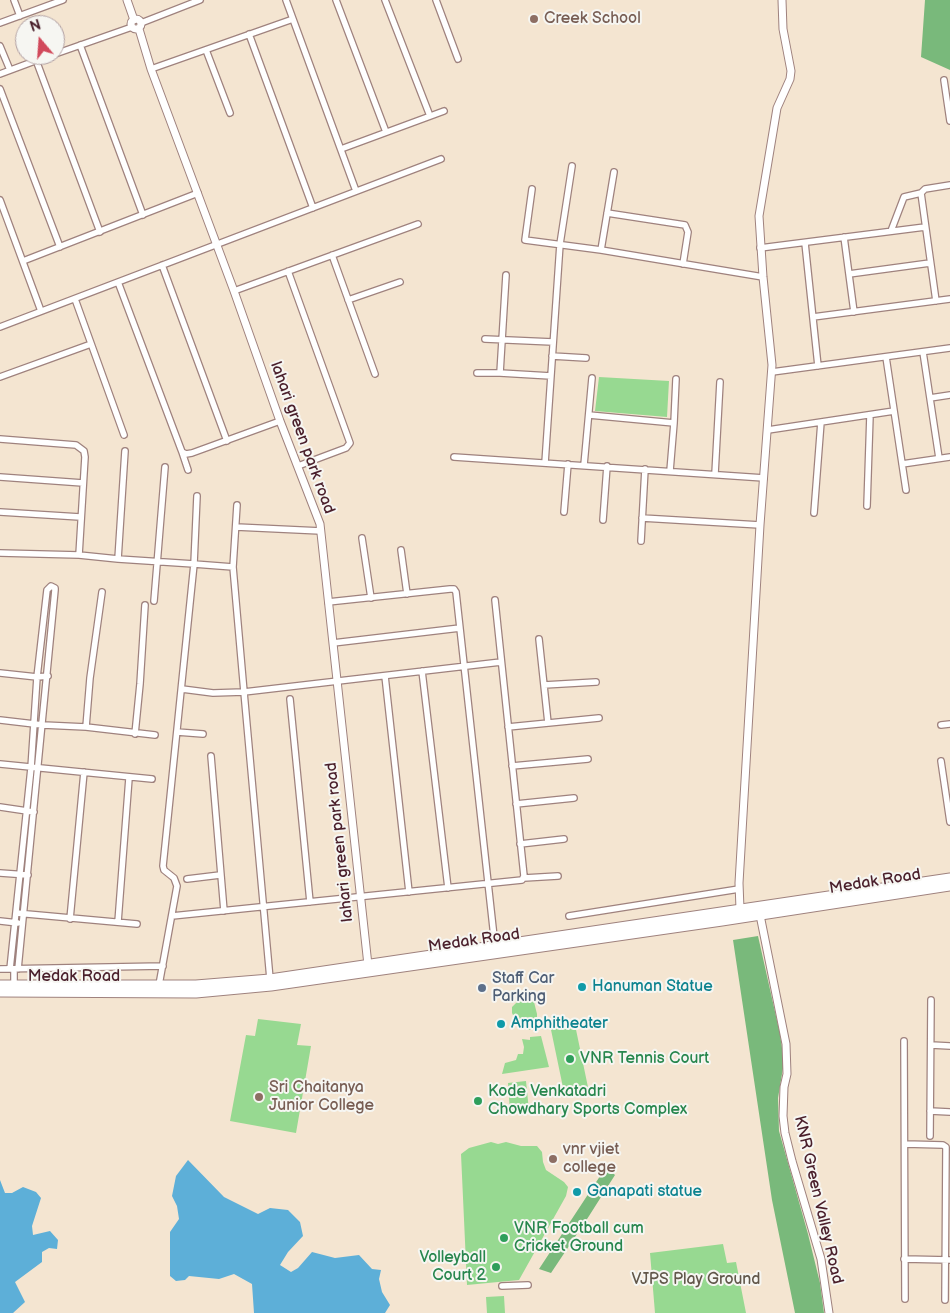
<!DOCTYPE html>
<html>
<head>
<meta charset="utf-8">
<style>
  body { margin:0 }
  #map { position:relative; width:950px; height:1313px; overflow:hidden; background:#f4e5d1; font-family:"Balsamiq Sans",sans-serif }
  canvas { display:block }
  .north { position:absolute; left:15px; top:15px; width:50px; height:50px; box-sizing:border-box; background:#f6f6f2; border:1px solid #b1a0a2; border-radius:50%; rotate:342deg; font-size:14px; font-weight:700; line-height:20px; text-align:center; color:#4a1f2b }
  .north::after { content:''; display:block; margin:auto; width:18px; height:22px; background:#d1495b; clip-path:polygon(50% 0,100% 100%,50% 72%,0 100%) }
</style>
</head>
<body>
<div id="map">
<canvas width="950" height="1313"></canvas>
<div class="north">N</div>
</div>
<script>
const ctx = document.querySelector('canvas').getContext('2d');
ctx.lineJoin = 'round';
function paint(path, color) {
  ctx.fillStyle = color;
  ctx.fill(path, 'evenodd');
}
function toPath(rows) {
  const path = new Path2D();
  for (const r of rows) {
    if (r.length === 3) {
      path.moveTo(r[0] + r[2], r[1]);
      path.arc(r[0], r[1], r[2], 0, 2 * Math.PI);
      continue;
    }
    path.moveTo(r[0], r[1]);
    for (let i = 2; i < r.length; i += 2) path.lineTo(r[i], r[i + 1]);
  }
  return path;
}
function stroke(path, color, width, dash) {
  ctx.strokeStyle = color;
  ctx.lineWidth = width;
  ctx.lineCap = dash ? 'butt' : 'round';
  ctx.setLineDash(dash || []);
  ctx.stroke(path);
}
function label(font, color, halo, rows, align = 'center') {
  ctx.font = font + ' "Balsamiq Sans",sans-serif';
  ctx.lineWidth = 4;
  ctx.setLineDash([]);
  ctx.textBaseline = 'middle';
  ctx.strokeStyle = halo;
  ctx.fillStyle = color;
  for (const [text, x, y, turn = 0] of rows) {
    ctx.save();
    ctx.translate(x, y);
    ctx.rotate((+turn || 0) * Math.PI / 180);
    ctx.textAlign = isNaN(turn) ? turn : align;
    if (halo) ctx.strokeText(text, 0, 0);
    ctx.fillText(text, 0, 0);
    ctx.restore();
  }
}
paint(toPath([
  [599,377,669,381,667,417,595,411],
  [526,997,533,998,537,1014,537,1022,535,1028,529,1030,515,1019,512,1013,512,1007,519,1000],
  [258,1019,301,1024,297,1045,311,1046,296,1133,230,1121,246,1035,255,1036],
  [574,1020,589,1092,565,1097,550,1025],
  [541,1036,549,1067,502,1074,505,1063,516,1060,518,1054,523,1054,524,1047,522,1039,530,1040,530,1037],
  [526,1081,529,1111,510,1112,508,1083],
  [491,1142,498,1144,506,1142,521,1146,537,1146,542,1152,543,1162,546,1170,564,1182,568,1187,566,1196,519,1280,467,1285,461,1154,469,1148],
  [723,1244,727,1263,736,1262,746,1313,655,1313,650,1253],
  [504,1296,505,1313,487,1313,486,1297]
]), '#97d991');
paint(toPath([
  [925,0,950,0,950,70,921,57],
  [758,936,780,1034,784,1062,778,1098,779,1131,808,1234,820,1283,824,1313,795,1313,772,1200,733,940],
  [606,1167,615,1175,589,1216,551,1273,539,1269]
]), '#79b97b');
paint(toPath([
  [188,1160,224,1197,258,1214,270,1208,288,1210,300,1222,303,1236,288,1252,280,1265,291,1272,298,1268,312,1252,335,1258,359,1255,372,1269,381,1270,379,1279,382,1292,390,1305,385,1313,254,1313,252,1284,234,1274,219,1279,189,1276,185,1280,176,1281,170,1276,170,1232,179,1219,177,1206,172,1196,176,1176],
  [0,1180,5,1193,12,1193,23,1187,36,1192,41,1198,32,1226,33,1235,50,1231,58,1240,57,1249,49,1248,42,1252,42,1262,15,1282,25,1302,13,1313,0,1313]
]), '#5dafd8');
const minor = toPath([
  [14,0,20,16],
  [286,0,356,191],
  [336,0,386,132],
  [385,0,430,116],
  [436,0,458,59],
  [0,23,63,0],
  [141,23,200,0],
  [249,34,313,208],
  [80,45,143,215],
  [0,46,10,70],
  [206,50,230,113],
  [55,54,132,27],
  [36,60,100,232],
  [151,69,293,19],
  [0,74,51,55],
  [944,80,950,121],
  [0,89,60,247],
  [341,149,444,111],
  [532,189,525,240,601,250,763,277],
  [0,200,41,311],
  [607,213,685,225,688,232,683,264],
  [891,231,904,197,921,193],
  [844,237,854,312],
  [805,243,818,366],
  [760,248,925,227],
  [601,250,614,172],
  [332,255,375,374],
  [23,261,198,193],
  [162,265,227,441],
  [288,271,350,443,346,448,298,466],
  [849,274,930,263],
  [506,275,500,373,551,376],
  [118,282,182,452,186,454,192,453,280,421],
  [234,291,418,224],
  [75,299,124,435],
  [348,300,400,282],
  [936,301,921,193,925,189,950,185],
  [813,317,950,299],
  [0,327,441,159],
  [485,339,553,342],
  [923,352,939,458],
  [552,356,586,358],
  [886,357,906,490],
  [772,372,950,348],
  [477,373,500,373],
  [0,377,91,344],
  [930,398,950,395],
  [589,415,674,423,670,471],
  [674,423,676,379],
  [768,430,894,411],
  [0,439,76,445,84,451,85,457,79,555],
  [182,452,188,470],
  [454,457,764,478],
  [545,463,560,244,572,166],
  [902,464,950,457],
  [584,465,592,378],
  [715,474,720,382],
  [0,477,83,483],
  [197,496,194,564,233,567],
  [867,506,870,415],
  [0,512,80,517],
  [564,512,568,464],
  [814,513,821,422],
  [642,518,760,525],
  [603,520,607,466],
  [236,527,321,531],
  [362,538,371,598],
  [641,541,645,469],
  [401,550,407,594],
  [0,553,79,555,118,559,194,564,163,866,164,870,174,878,177,886,159,985],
  [118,559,125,451],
  [154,601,165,467],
  [328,602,450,589,454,589,456,592,495,946],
  [539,639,548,723],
  [333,643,460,628],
  [422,671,448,888],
  [0,673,37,677,48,676],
  [385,676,409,892],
  [544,685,596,682],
  [182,689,213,693,244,692,233,567,237,505],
  [290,699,310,902],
  [0,720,43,725,86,727,155,735],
  [941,725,950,724],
  [86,727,90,678,102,592],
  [508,727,599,718],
  [177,732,203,734],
  [135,734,140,684,145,605],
  [211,756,224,911],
  [941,761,950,822],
  [0,764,152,779],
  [512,766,588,759],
  [516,804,574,798],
  [0,807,34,812],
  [520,844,564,839],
  [0,873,28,875],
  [524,878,558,876],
  [187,879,220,875],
  [16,913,137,924],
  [172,916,522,880,524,876,495,600],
  [569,916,739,889],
  [70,919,84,772],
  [0,921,18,923],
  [118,922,129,778],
  [0,969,163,966],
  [10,969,31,768,37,677,47,590,51,586,55,588,55,590,18,969],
  [270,979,244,692,501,662],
  [14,985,14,969],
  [904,1041,905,1299],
  [931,1045,950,1046],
  [930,1111,950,1112],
  [930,1136,931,1000],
  [905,1144,943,1145,946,1147,945,1300],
  [904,1259,950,1260],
  [502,1286,528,1285]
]);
const tertiary = toPath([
  [127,0,134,20],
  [136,24,5],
  [139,29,151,69,234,291,280,421,320,524,368,965],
  [740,909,739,883,760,525,772,365,763,277,759,216,777,108,790,79,791,71,783,29,782,0],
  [760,915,786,1044,787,1074,784,1087,783,1116,785,1133,792,1161,821,1259,829,1313]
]);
const primary = toPath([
  [0,985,196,985,270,979,950,878],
  [0,992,196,993,271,986,722,921,950,886]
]);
stroke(minor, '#9f827e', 8);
stroke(tertiary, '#9f827e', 9);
stroke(primary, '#9f827e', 11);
stroke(minor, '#fff', 5.5);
stroke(tertiary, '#fff', 7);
stroke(primary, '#fff', 9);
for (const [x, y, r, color] of [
  [534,19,5,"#8d6e63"],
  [582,987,5,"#0f9aa8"],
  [482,988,5,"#5c6f8a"],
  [501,1024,5,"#0f9aa8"],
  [570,1059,5,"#2e9e5b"],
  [259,1097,5,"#8d6e63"],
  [478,1101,5,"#2e9e5b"],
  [553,1159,5,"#8d6e63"],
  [577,1192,5,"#0f9aa8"],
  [504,1238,5,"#2e9e5b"],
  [496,1267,5,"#2e9e5b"]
]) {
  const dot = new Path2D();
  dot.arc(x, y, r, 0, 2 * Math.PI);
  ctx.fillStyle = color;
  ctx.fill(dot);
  stroke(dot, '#f6f6f2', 2);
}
label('16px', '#785e54', '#f6f6f2', [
  ["Creek School",544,19],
  ["Sri Chaitanya",269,1088],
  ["Junior College",269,1106],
  ["vnr vjiet",563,1150],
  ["college",563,1168]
], 'left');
label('16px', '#4a1f2b', '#f6f6f2', [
  ["lahari green park road",302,438,70],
  ["lahari green park road",340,842,-96],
  ["Medak Road",875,882,-9],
  ["Medak Road",474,941,-8],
  ["Medak Road",74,977],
  ["KNR Green Valley Road",818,1200,77]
]);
label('16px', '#4e5e75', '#f6f6f2', [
  ["Staff Car",492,979],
  ["Parking",492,997]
], 'left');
label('16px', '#0d838f', '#f6f6f2', [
  ["Hanuman Statue",592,987],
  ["Amphitheater",511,1024],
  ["Ganapati statue",587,1192]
], 'left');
label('16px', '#27864d', '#f6f6f2', [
  ["VNR Tennis Court",580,1059],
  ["Kode Venkatadri",488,1092],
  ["Chowdhary Sports Complex",488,1110],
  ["VNR Football cum",514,1229],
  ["Cricket Ground",514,1247],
  ["Volleyball",486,1258,"right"],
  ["Court 2",486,1276,"right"]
], 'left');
label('16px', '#61574a', '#f6f6f2', [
  ["VJPS Play Ground",696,1280]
]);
</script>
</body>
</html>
